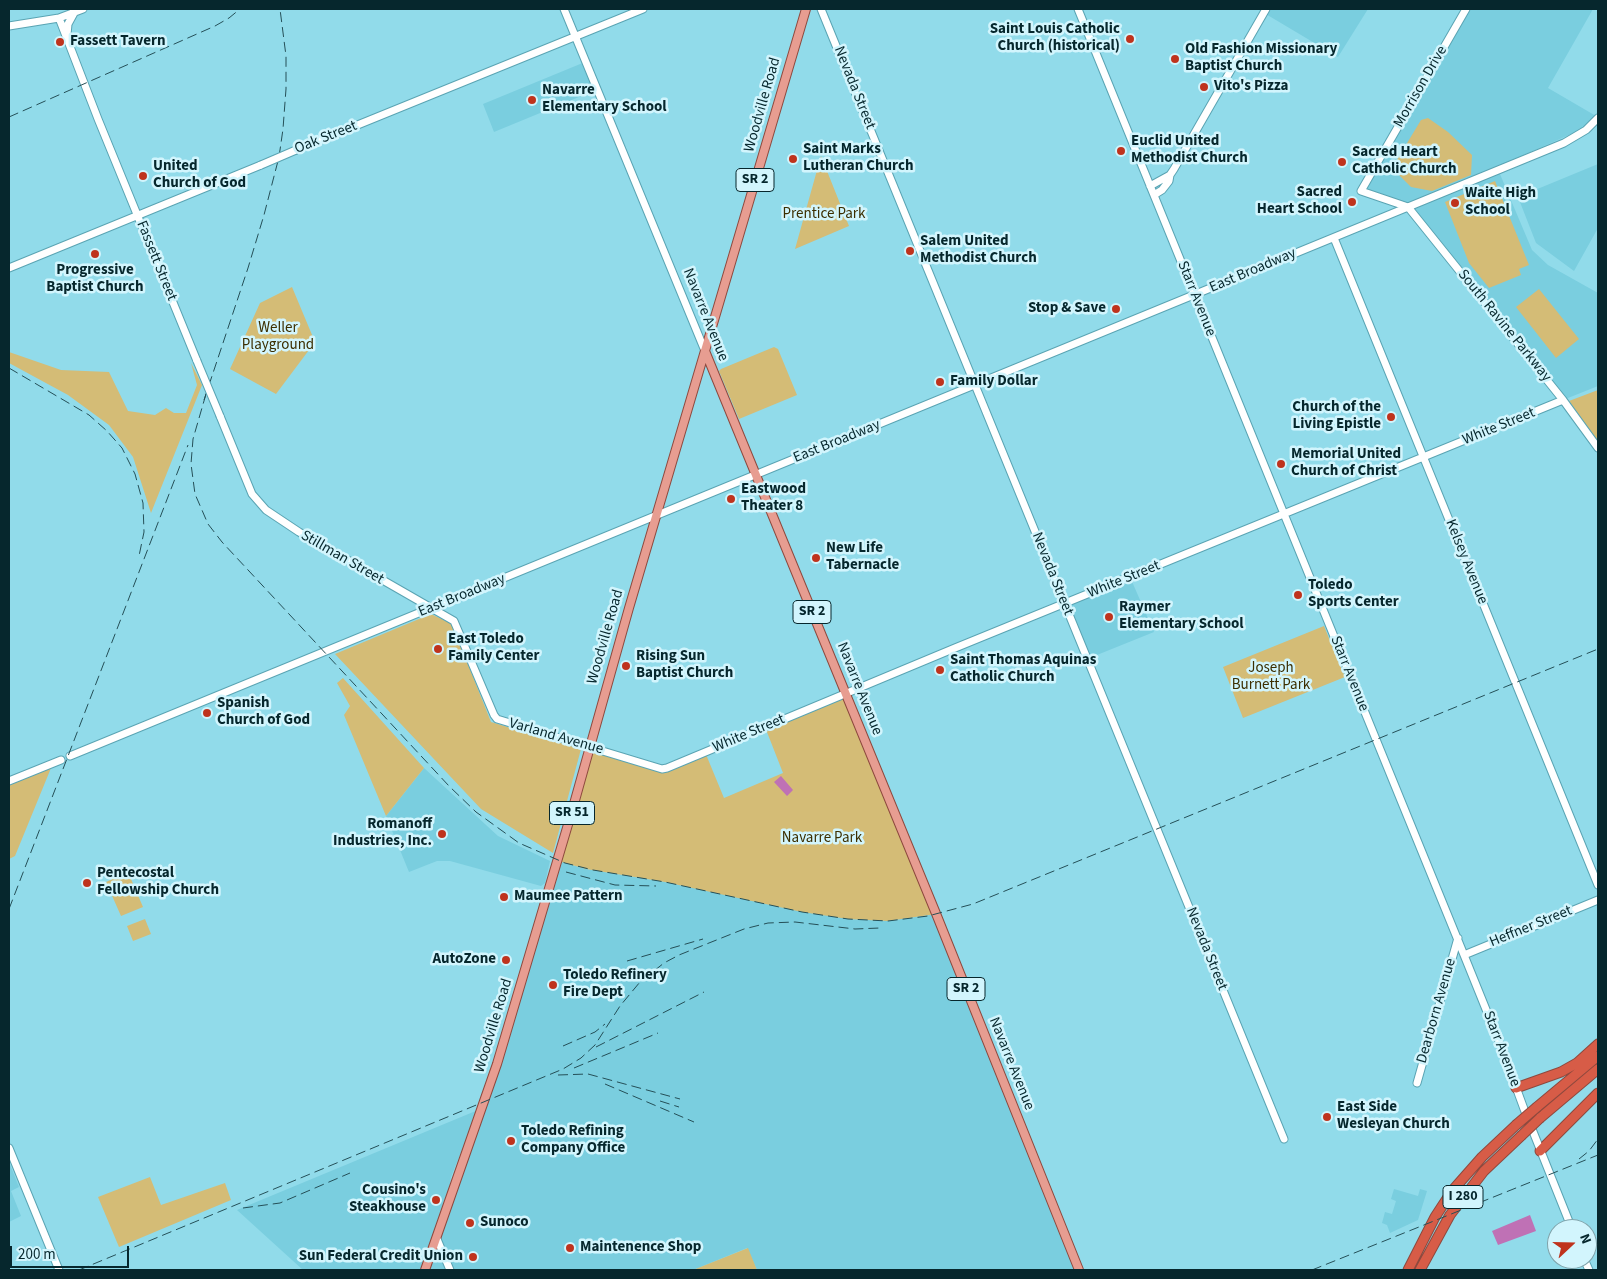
<!DOCTYPE html>
<html>
<head>
<meta charset="utf-8">
<style>
  body { margin:0 }
  #map { position:relative; width:1607px; height:1279px; overflow:hidden; background:#91dbea; font-family:"Source Sans 3",sans-serif }
  canvas { display:block }
  .frame { position:absolute; inset:0; border:10px solid #06272d; pointer-events:none }
  .north { position:absolute; left:1547px; top:1219px; width:50px; height:50px; box-sizing:border-box; background:#d2f5fd; border:1px solid #80a3aa; border-radius:50%; rotate:69deg; font-size:14px; font-weight:700; line-height:20px; text-align:center; color:#06272d }
  .north::after { content:''; display:block; margin:auto; width:18px; height:22px; background:#bf331d; clip-path:polygon(50% 0,100% 100%,50% 72%,0 100%) }
  .scale { position:absolute; left:10px; top:1246px; width:119px; height:22px; box-sizing:border-box; border:2px solid #06272d; border-top:0; padding-left:6px; font-size:15px; line-height:18px; white-space:nowrap; color:#06272d; -webkit-text-stroke:4px #d2f5fd; paint-order:stroke }
</style>
</head>
<body>
<div id="map">
<canvas width="1607" height="1279"></canvas>
<div class="frame"></div>
<div class="north">N</div>
<div class="scale">200 m</div>
</div>
<script>
const ctx = document.querySelector('canvas').getContext('2d');
ctx.lineJoin = 'round';
function paint(path, color) {
  ctx.fillStyle = color;
  ctx.fill(path, 'evenodd');
}
function toPath(rows) {
  const path = new Path2D();
  for (const r of rows) {
    path.moveTo(r[0], r[1]);
    for (let i = 2; i < r.length; i += 2) path.lineTo(r[i], r[i + 1]);
  }
  return path;
}
function stroke(path, color, width, dash) {
  ctx.strokeStyle = color;
  ctx.lineWidth = width;
  ctx.lineCap = dash ? 'butt' : 'round';
  ctx.setLineDash(dash || []);
  ctx.stroke(path);
}
function label(font, color, halo, rows, align = 'center') {
  ctx.font = font + ' "Source Sans 3",sans-serif';
  ctx.lineWidth = 5;
  ctx.setLineDash([]);
  ctx.textBaseline = 'middle';
  ctx.strokeStyle = halo;
  ctx.fillStyle = color;
  for (const [text, x, y, turn = 0] of rows) {
    ctx.save();
    ctx.translate(x, y);
    ctx.rotate((+turn || 0) * Math.PI / 180);
    ctx.textAlign = isNaN(turn) ? turn : align;
    if (halo) ctx.strokeText(text, 0, 0);
    ctx.fillText(text, 0, 0);
    ctx.restore();
  }
}
paint(toPath([
  [1260,9,1368,9,1338,57,1259,10],
  [1466,9,1593,9,1548,88,1596,116,1580,130,1497,167,1532,250,1548,265,1598,293,1598,386,1563,400,1408,207,1361,191],
  [585,62,596,90,494,132,483,104],
  [1598,164,1598,228,1574,271,1536,243,1518,197],
  [1130,577,1154,632,1087,659,1065,604],
  [424,768,498,836,550,861,545,883,541,886,450,861,437,861,409,872,386,816],
  [558,861,586,869,665,882,848,919,888,921,936,914,1079,1270,757,1270,747,1248,693,1270,303,1270,237,1210,478,1110,451,1177,445,1216],
  [9,1162,19,1187,11,1191,21,1216,9,1222],
  [1394,1189,1418,1196,1420,1189,1427,1191,1418,1220,1390,1233,1387,1225,1382,1223,1385,1212,1392,1214,1396,1201,1391,1199]
]), '#7acedf');
paint(toPath([
  [1428,118,1448,132,1472,155,1471,175,1432,191,1411,187,1392,168,1421,120],
  [821,156,849,226,795,249],
  [1495,181,1529,265,1519,269,1521,275,1489,288,1469,263,1445,202],
  [292,287,315,342,276,394,230,369,260,303],
  [1539,289,1579,339,1556,358,1516,307],
  [774,347,778,349,797,395,739,419,719,371,721,369],
  [9,352,61,370,109,372,128,411,155,415,166,408,174,413,186,413,197,385,191,363,202,385,151,513,133,457,109,425,68,395,9,363],
  [1598,390,1598,442,1569,401],
  [431,614,452,624,491,722,581,749,553,853,481,809,335,654],
  [1324,626,1345,677,1243,718,1223,667],
  [343,678,424,768,386,816,344,715,350,706,337,683],
  [846,694,936,914,888,921,848,919,802,912,665,882,586,869,558,861,589,747,662,769,705,752,724,798,783,773,765,727],
  [51,768,15,856,9,859,9,785],
  [128,872,143,907,121,916,106,882],
  [145,919,151,934,133,941,127,926],
  [150,1177,161,1205,225,1183,231,1200,119,1247,98,1197],
  [748,1248,757,1270,693,1270]
]), '#d4bc76');
paint(toPath([
  [781,776,793,790,787,796,774,782],
  [1530,1215,1536,1231,1498,1245,1492,1231]
]), '#bf71b5');
const secondary = toPath([
  [564,9,705,351],
  [821,9,1284,1139],
  [1078,9,1464,955,1502,1049,1524,1109,1572,1229],
  [59,18,98,119,197,361],
  [9,26,59,18,83,9],
  [67,35,68,24,74,13],
  [296,150,643,9],
  [1150,186,1170,175],
  [1154,195,1162,190,1169,181,1170,175,1174,169,1266,9],
  [1408,207,1563,400,1598,448],
  [1408,207,1361,191,1466,9],
  [1334,238,1598,885],
  [9,268,261,165],
  [220,416,252,494,266,510,299,532,454,621,494,715,497,719,662,769,667,768,955,648,1563,400],
  [70,756,1564,143,1586,130,1598,118],
  [9,781,61,760],
  [1464,955,1598,900],
  [1417,1083,1458,938],
  [9,1148,59,1270],
  [437,1239,450,1270],
  [1584,1259,1589,1270]
]);
const primary = toPath([
  [705,351,937,916,1079,1270],
  [425,1270,497,1064,572,811,629,608,806,9]
]);
const highway = toPath([
  [1516,1088,1561,1072,1577,1063,1598,1044],
  [1537,1107,1598,1056],
  [1540,1118,1598,1069],
  [1540,1151,1598,1093],
  [1408,1270,1435,1217,1452,1191,1482,1157,1516,1125],
  [1420,1270,1450,1215,1484,1171,1521,1136]
]);
stroke(secondary, '#5aa4b3', 9);
stroke(primary, '#8e493e', 10);
stroke(highway, '#8e493e', 11);
stroke(secondary, '#fff', 7);
stroke(primary, '#e79d91', 8);
stroke(highway, '#d75c47', 9);
stroke(toPath([
  [9,117,215,26,229,18,240,9],
  [9,368,89,415,107,431,122,448,135,474,143,503,144,532,139,556],
  [206,394,193,439,191,464,195,494,208,524,222,542,449,786,476,812,519,843,565,863,593,870,665,882,802,912,848,919,888,921,928,916,973,904,1598,649],
  [204,400,248,268,264,215,279,157,283,129,286,89,286,56,280,9],
  [566,872,615,885,656,886],
  [9,909,188,445],
  [627,961,703,939],
  [563,1046,595,1032,605,1024],
  [596,1047,704,992],
  [574,1068,658,1033],
  [558,1075,588,1074,680,1099],
  [605,1084,694,1122],
  [660,1101,679,1107],
  [1579,1159,1589,1151,1598,1139],
  [243,1208,280,1203,350,1173],
  [79,1270,563,1069,581,1058,595,1045,620,1006,640,982,664,963,679,955,744,929,768,923,795,922,855,929,880,928],
  [1312,1270,1598,1155]
]), '#254f57', 1, [10, 5]);
const secondaryBridge = toPath([
  [261,165,296,150],
  [197,361,220,416]
]);
const highwayBridge = toPath([
  [1516,1125,1537,1107],
  [1521,1136,1540,1118]
]);
stroke(secondaryBridge, '#5aa4b3', 9, []);
stroke(highwayBridge, '#8e493e', 11, []);
stroke(secondaryBridge, '#fff', 7);
stroke(highwayBridge, '#d75c47', 9);
for (const [x, y, r, color] of [
  [1130,39,5,"#bf331d"],
  [60,42,5,"#bf331d"],
  [1175,59,5,"#bf331d"],
  [1204,87,5,"#bf331d"],
  [532,100,5,"#bf331d"],
  [1121,151,5,"#bf331d"],
  [793,159,5,"#bf331d"],
  [1342,162,5,"#bf331d"],
  [143,176,5,"#bf331d"],
  [1352,202,5,"#bf331d"],
  [1455,203,5,"#bf331d"],
  [910,251,5,"#bf331d"],
  [95,254,5,"#bf331d"],
  [1116,309,5,"#bf331d"],
  [940,382,5,"#bf331d"],
  [1391,417,5,"#bf331d"],
  [1281,464,5,"#bf331d"],
  [731,499,5,"#bf331d"],
  [816,558,5,"#bf331d"],
  [1298,595,5,"#bf331d"],
  [1109,617,5,"#bf331d"],
  [438,649,5,"#bf331d"],
  [626,666,5,"#bf331d"],
  [940,670,5,"#bf331d"],
  [207,713,5,"#bf331d"],
  [442,834,5,"#bf331d"],
  [87,883,5,"#bf331d"],
  [504,897,5,"#bf331d"],
  [506,960,5,"#bf331d"],
  [553,985,5,"#bf331d"],
  [1327,1117,5,"#bf331d"],
  [511,1141,5,"#bf331d"],
  [436,1200,5,"#bf331d"],
  [470,1223,5,"#bf331d"],
  [570,1248,5,"#bf331d"],
  [473,1257,5,"#bf331d"]
]) {
  const dot = new Path2D();
  dot.arc(x, y, r, 0, 2 * Math.PI);
  ctx.fillStyle = color;
  ctx.fill(dot);
  stroke(dot, '#d2f5fd', 2);
}
for (const [x, y, w] of [
  [755,180,38],
  [812,612,38],
  [572,813,45],
  [966,989,38],
  [1463,1197,40]
]) {
  const box = new Path2D();
  box.roundRect(x - w / 2, y - 11.5, w, 23, 4);
  ctx.fillStyle = '#d2f5fd';
  ctx.fill(box);
  stroke(box, '#06272d', 1);
}
label('bold 14px', '#06272d', null, [
  ["SR 2",755,180],
  ["SR 2",812,612],
  ["SR 51",572,813],
  ["SR 2",966,989],
  ["I 280",1463,1197]
]);
label('bold 15px', '#06272d', '#d2f5fd', [
  ["Saint Louis Catholic",1120,30,"right"],
  ["Church (historical)",1120,47,"right"],
  ["Fassett Tavern",70,42],
  ["Old Fashion Missionary",1185,50],
  ["Baptist Church",1185,67],
  ["Vito's Pizza",1214,87],
  ["Navarre",542,91],
  ["Elementary School",542,108],
  ["Euclid United",1131,142],
  ["Methodist Church",1131,159],
  ["Saint Marks",803,150],
  ["Lutheran Church",803,167],
  ["Sacred Heart",1352,153],
  ["Catholic Church",1352,170],
  ["United",153,167],
  ["Church of God",153,184],
  ["Sacred",1342,193,"right"],
  ["Heart School",1342,210,"right"],
  ["Waite High",1465,194],
  ["School",1465,211],
  ["Salem United",920,242],
  ["Methodist Church",920,259],
  ["Progressive",95,271,"center"],
  ["Baptist Church",95,288,"center"],
  ["Stop & Save",1106,309,"right"],
  ["Family Dollar",950,382],
  ["Church of the",1381,408,"right"],
  ["Living Epistle",1381,425,"right"],
  ["Memorial United",1291,455],
  ["Church of Christ",1291,472],
  ["Eastwood",741,490],
  ["Theater 8",741,507],
  ["New Life",826,549],
  ["Tabernacle",826,566],
  ["Toledo",1308,586],
  ["Sports Center",1308,603],
  ["Raymer",1119,608],
  ["Elementary School",1119,625],
  ["East Toledo",448,640],
  ["Family Center",448,657],
  ["Rising Sun",636,657],
  ["Baptist Church",636,674],
  ["Saint Thomas Aquinas",950,661],
  ["Catholic Church",950,678],
  ["Spanish",217,704],
  ["Church of God",217,721],
  ["Romanoff",432,825,"right"],
  ["Industries, Inc.",432,842,"right"],
  ["Pentecostal",97,874],
  ["Fellowship Church",97,891],
  ["Maumee Pattern",514,897],
  ["AutoZone",496,960,"right"],
  ["Toledo Refinery",563,976],
  ["Fire Dept",563,993],
  ["East Side",1337,1108],
  ["Wesleyan Church",1337,1125],
  ["Toledo Refining",521,1132],
  ["Company Office",521,1149],
  ["Cousino's",426,1191,"right"],
  ["Steakhouse",426,1208,"right"],
  ["Sunoco",480,1223],
  ["Maintenence Shop",580,1248],
  ["Sun Federal Credit Union",463,1257,"right"]
], 'left');
label('15px', '#06272d', '#d2f5fd', [
  ["Morrison Drive",1421,87,-60],
  ["Nevada Street",854,88,68],
  ["Woodville Road",763,105,-74],
  ["Oak Street",326,138,-22],
  ["Fassett Street",156,261,68],
  ["East Broadway",1253,271,-23],
  ["Starr Avenue",1196,299,68],
  ["Navarre Avenue",705,315,68],
  ["South Ravine Parkway",1504,326,51],
  ["White Street",1499,427,-22],
  ["East Broadway",837,442,-22],
  ["Stillman Street",342,558,30],
  ["Kelsey Avenue",1466,562,68],
  ["Nevada Street",1052,574,68],
  ["White Street",1124,580,-22],
  ["East Broadway",462,596,-22],
  ["Woodville Road",606,637,-74],
  ["Starr Avenue",1349,674,68],
  ["Navarre Avenue",859,689,68],
  ["White Street",749,734,-23],
  ["Varland Avenue",556,737,16],
  ["Heffner Street",1531,927,-22],
  ["Nevada Street",1206,949,68],
  ["Dearborn Avenue",1437,1011,-74],
  ["Woodville Road",494,1026,-73],
  ["Starr Avenue",1501,1049,69],
  ["Navarre Avenue",1011,1064,68]
]);
label('15px', '#3c2e00', '#d2f5fd', [
  ["Prentice Park",824,215],
  ["Weller",278,329],
  ["Playground",278,346],
  ["Joseph",1271,669],
  ["Burnett Park",1271,686],
  ["Navarre Park",822,839]
]);
</script>
</body>
</html>
